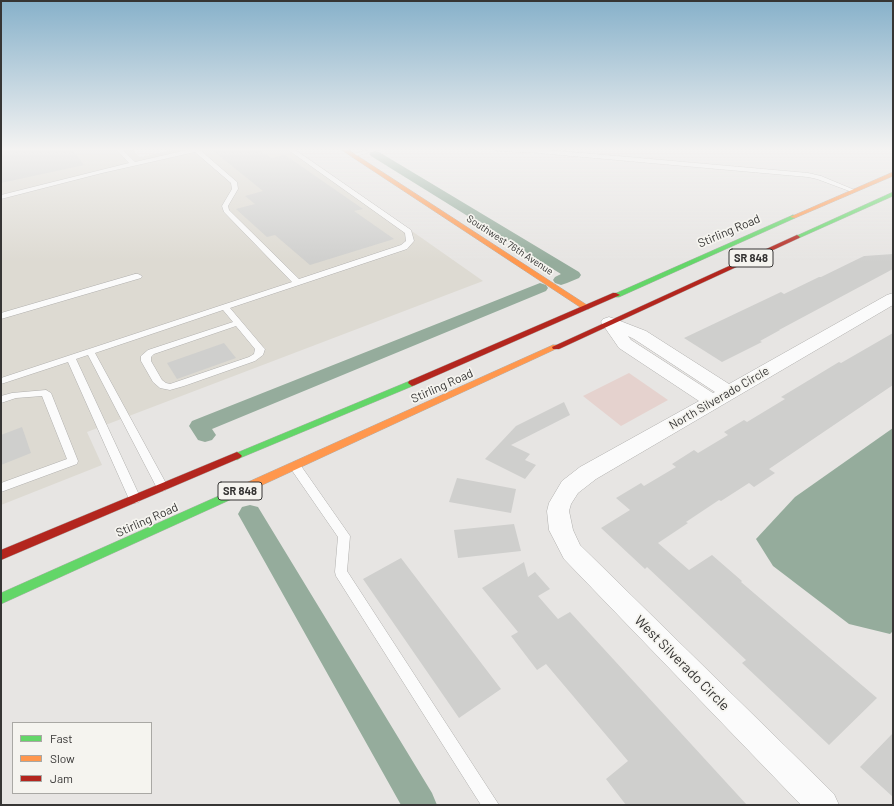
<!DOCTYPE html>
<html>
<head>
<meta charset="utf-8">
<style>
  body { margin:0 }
  #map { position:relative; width:894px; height:806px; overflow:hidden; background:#e7e5e3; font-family:Barlow,sans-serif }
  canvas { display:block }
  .frame { position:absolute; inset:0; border:2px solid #363534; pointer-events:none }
  .legend { position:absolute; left:12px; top:722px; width:140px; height:72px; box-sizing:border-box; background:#f5f4ef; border:1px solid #a9a8a4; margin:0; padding:5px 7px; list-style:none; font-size:12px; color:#363534 }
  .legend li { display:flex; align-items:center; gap:8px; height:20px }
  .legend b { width:20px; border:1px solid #a9a8a4 }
</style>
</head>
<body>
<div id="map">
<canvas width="894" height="806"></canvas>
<div class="frame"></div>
<ul class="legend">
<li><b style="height:5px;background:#63d668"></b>Fast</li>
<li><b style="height:5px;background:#ff974d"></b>Slow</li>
<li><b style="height:5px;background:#b3261e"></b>Jam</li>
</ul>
</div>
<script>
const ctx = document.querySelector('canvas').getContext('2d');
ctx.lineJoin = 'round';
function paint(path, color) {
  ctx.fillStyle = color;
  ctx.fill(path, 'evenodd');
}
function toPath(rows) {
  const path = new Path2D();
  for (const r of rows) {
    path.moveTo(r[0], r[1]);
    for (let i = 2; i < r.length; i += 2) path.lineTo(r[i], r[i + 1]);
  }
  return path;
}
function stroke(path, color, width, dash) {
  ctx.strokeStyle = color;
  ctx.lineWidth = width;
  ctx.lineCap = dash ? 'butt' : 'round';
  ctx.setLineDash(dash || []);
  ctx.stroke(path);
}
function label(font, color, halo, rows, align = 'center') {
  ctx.font = font + ' Barlow,sans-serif';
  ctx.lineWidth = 3.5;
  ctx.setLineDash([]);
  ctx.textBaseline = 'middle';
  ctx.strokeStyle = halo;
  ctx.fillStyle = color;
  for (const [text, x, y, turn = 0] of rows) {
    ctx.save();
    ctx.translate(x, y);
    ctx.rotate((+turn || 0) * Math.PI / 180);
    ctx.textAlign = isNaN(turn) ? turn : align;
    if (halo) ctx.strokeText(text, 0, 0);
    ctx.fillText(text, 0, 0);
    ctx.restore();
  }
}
paint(toPath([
  [1,149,132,149,140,157,176,149,295,149,483,281,87,432,102,465,1,505]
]), '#dddad2');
paint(toPath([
  [629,373,668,400,621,426,583,396]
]), '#e5d2ce');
paint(toPath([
  [893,428,893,631,890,634,849,624,773,566,756,539,795,497]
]), '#95ac9c');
paint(toPath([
  [375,151,379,152,579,272,581,275,579,278,567,283,561,285,555,283,553,280,555,277,561,274,371,156,369,154,371,152,375,151],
  [540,283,546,285,548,288,546,291,212,429,216,435,212,440,205,442,198,440,189,426,192,421,540,283],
  [250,505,258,507,432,793,437,805,401,805,238,514,242,507,250,505]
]), '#95ac9c');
paint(toPath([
  [1,149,72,149,84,165,1,183],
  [211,149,258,149,271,158,285,155,363,209,354,211,394,239,310,265,275,235,267,237,236,209,255,204,245,196,263,191],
  [893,254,893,269,779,330,780,330,760,341,762,342,722,362,684,338,781,292,784,294,819,277,821,277,864,256],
  [893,333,893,385,769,469,775,473,754,487,749,483,721,501,719,500,686,522,688,523,658,543,689,570,712,555,742,581,741,582,877,698,829,745,742,663,746,660,647,567,645,569,601,528,630,510,616,498,641,483,644,486,676,467,672,464,694,450,698,453,728,435,724,432,744,420,747,422,785,399,781,397,839,362,841,363],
  [224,343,236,358,177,379,167,363],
  [564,402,570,415,511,445,530,454,525,460,536,465,525,479,485,459,516,426],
  [22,427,31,453,1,465,1,435],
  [457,478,516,489,511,513,449,502],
  [514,524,521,551,458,558,454,530],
  [401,558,501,689,459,718,363,579],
  [524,562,528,577,535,572,550,589,538,596,558,619,570,612,747,805,626,805,606,779,628,761,546,664,537,670,511,636,518,632,482,588],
  [893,733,893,797,860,767]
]), '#cfcfcd');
const lane = toPath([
  [116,149,122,149,135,162,191,149,202,149,200,150,237,182,238,189,228,206,229,210,299,279,401,245,406,241,405,233,287,149,294,149,411,230,414,241,407,249,230,308,263,347,265,349,263,355,255,361,184,386,170,390,160,388,153,382,141,361,141,356,148,350,233,322,223,310,95,353,168,487,166,490,162,491,158,490,88,355,76,359,141,499,139,502,135,503,131,502,129,499,68,362,1,384,1,378,292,282,224,212,222,206,232,189,231,183,195,152,102,173,1,199,1,195,129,163,116,149],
  [236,326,255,349,254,354,249,357,170,384,166,383,162,380,151,361,151,357,154,354,236,326],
  [371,149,382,149,352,157,349,155,371,149],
  [494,149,538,149,808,173,821,176,857,191,852,192,817,179,808,177,538,153,497,151,494,149],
  [135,274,138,274,142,276,141,278,1,319,1,313,135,274],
  [46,390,51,393,78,461,77,464,1,492,1,483,67,459,42,396,16,398,1,403,1,396,12,393,46,390],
  [295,462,299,463,350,536,347,571,499,805,481,805,336,576,335,572,338,537,291,469,289,466,291,463,295,462]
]);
const street = toPath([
  [893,293,893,305,596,479,578,493,571,504,569,511,573,530,580,545,834,794,839,805,801,805,564,559,549,530,547,511,549,503,562,481,580,467,699,401,619,348,601,322,603,319,609,317,615,319,646,331,729,384,887,295,893,293],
  [628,336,634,339,715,392,713,393,631,340,628,336]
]);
const fast = toPath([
  [893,192,893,196,799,238,794,237,893,192],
  [793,215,795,216,795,218,619,297,616,297,612,295,793,215],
  [412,380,416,383,415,385,240,458,237,460,234,458,232,456,234,454,412,380],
  [241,486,245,487,246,490,245,493,1,604,1,593,241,486]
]);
const slow = toPath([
  [340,149,347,149,590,307,589,309,583,309,340,149],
  [893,172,893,176,795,218,790,217,893,172],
  [553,345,559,345,560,347,245,493,241,494,237,493,236,490,237,487,553,345]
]);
const jam = toPath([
  [797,235,800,237,799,238,559,349,553,349,552,347,797,235],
  [613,293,616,293,620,295,415,385,412,386,408,383,409,381,613,293],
  [237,452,240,454,242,456,240,458,1,560,1,550,237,452]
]);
stroke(lane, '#b1b0ae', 1);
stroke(street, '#b1b0ae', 1);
stroke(fast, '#b1b0ae', 1);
stroke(slow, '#b1b0ae', 1);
stroke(jam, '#b1b0ae', 1);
paint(lane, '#fbfbfb');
paint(street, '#fbfbfb');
paint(fast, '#63d668');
paint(slow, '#ff974d');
paint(jam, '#b3261e');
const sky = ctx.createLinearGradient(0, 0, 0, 262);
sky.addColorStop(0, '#87b1ca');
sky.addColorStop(0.57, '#f4f3f2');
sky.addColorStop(1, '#f4f3f200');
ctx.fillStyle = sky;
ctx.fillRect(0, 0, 894, 262);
label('10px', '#363534', '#f5f4ef', [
  ["Southwest 76th Avenue",510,245,33]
]);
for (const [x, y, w] of [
  [751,258,44],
  [240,491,44]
]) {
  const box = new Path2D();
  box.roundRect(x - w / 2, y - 9, w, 18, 3);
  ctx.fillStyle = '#f5f4ef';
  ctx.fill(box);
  stroke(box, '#363534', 1);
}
label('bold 11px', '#363534', null, [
  ["SR 848",751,258],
  ["SR 848",240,491]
]);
label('12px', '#363534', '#f5f4ef', [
  ["Stirling Road",729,231,-23],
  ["Stirling Road",442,386,-24],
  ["North Silverado Circle",719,398,-30],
  ["Stirling Road",147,520,-24]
]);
label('14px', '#363534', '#f5f4ef', [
  ["West Silverado Circle",682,663,45]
]);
</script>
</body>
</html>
